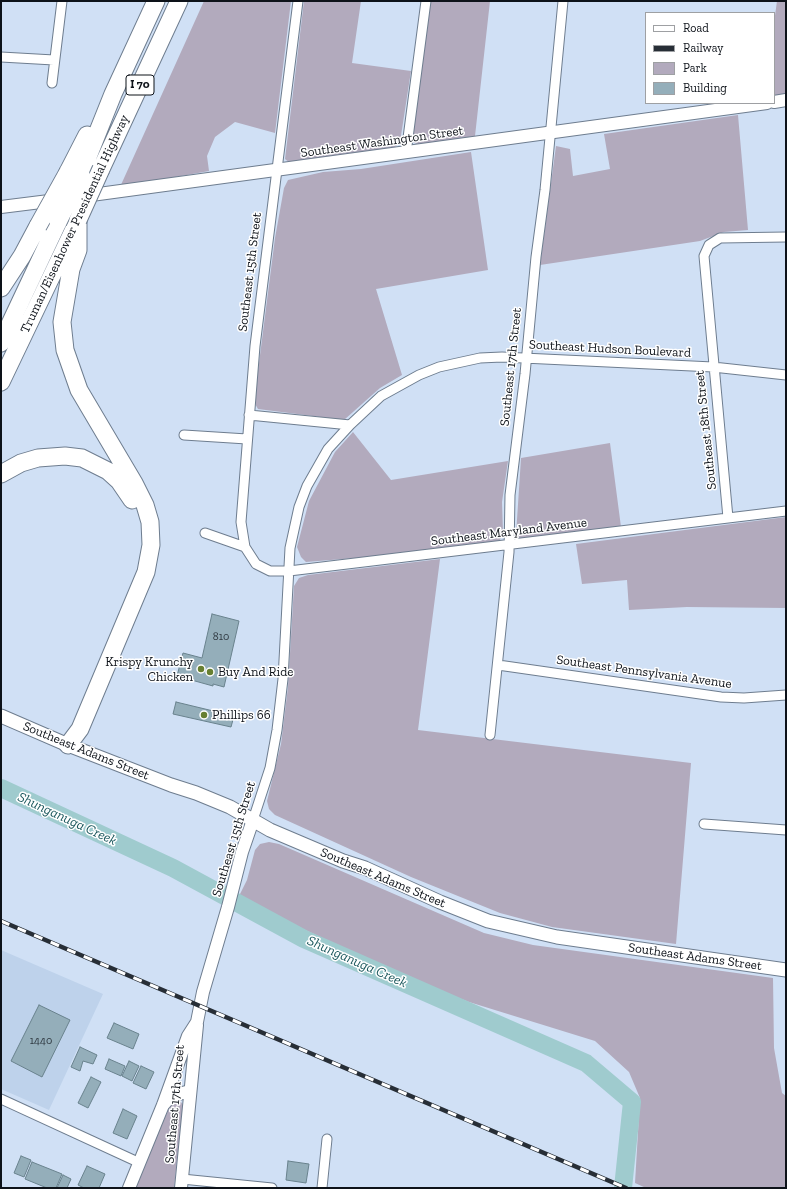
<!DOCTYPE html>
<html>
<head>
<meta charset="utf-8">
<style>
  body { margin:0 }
  #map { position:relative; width:787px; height:1189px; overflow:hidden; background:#d0e0f5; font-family:"Zilla Slab",serif }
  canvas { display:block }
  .frame { position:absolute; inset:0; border:2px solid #0d1219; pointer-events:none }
  .legend { position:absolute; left:645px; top:12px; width:130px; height:92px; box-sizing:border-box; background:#fff; border:1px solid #9ea0a3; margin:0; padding:5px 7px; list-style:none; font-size:12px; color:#0d1219 }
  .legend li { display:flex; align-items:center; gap:8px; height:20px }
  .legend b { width:20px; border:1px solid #9ea0a3 }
</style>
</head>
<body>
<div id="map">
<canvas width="787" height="1189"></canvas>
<div class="frame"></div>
<ul class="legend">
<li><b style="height:5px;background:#fff"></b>Road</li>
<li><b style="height:5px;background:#272e36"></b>Railway</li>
<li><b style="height:11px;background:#b2aabd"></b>Park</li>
<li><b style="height:11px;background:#94aeba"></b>Building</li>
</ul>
</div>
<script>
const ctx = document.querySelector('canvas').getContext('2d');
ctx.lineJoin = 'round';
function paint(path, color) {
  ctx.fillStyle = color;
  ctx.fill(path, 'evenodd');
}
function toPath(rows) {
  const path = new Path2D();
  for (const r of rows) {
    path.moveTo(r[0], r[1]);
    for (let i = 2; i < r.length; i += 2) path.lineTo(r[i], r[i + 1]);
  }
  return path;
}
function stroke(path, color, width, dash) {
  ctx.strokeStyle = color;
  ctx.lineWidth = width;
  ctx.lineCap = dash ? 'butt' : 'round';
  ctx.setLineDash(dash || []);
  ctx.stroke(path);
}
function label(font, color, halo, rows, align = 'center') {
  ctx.font = font + ' "Zilla Slab",serif';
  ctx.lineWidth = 3;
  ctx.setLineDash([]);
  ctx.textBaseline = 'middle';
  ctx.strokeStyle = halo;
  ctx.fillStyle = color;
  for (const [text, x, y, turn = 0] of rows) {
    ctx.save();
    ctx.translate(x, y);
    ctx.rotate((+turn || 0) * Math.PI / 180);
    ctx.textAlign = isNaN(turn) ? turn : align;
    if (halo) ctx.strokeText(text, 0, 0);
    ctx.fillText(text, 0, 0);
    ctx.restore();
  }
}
paint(toPath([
  [1,950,103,994,49,1110,1,1089]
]), '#bed2eb');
paint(toPath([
  [204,1,291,1,275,133,235,122,215,137,207,156,209,171,120,187],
  [304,1,361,1,352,63,411,71,400,142,395,147,290,163,285,159],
  [431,1,490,1,475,136,418,145,413,142,412,133],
  [777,1,786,1,786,94,774,96,774,23],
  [738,115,748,230,724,232,700,241,540,265,556,146,570,149,573,176,610,169,604,134],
  [471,152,488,270,376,289,402,375,380,388,344,420,258,409,254,402,275,238,284,188,288,180,323,172,361,169],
  [353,432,391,480,508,461,502,502,503,533,500,540,492,547,306,562,301,557,297,547,309,501,335,452],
  [610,443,621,527,520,539,516,535,521,458],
  [786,517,786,608,687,607,629,610,627,580,582,584,576,544],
  [440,559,418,730,691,763,676,944,552,927,500,913,411,877,275,815,269,809,267,801,281,744,288,687,294,586,299,578,308,575],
  [269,842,279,844,484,933,533,945,773,978,774,1048,782,1093,786,1096,786,1188,646,1188,635,1183,640,1098,629,1072,595,1041,469,1002,414,981,284,920,239,896,247,880,255,850,260,844],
  [176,1100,181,1102,183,1105,174,1188,134,1188,171,1104]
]), '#b2aabd');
stroke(toPath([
  [1,788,173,868,304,939,586,1063,632,1102,623,1188]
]), '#9fcbce', 18);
const building = toPath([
  [212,614,239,621,224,687,213,684,213,686,177,676,183,653,202,658,212,614],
  [176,702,234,716,231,727,173,714,176,702],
  [39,1005,70,1020,42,1077,11,1061,39,1005],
  [114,1023,139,1034,133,1049,107,1038,114,1023],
  [80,1047,97,1055,93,1064,83,1061,80,1071,71,1067,80,1047],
  [109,1059,125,1066,121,1076,105,1069,109,1059],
  [129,1061,139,1066,132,1081,122,1076,129,1061],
  [141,1066,154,1072,146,1089,133,1083,141,1066],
  [91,1077,101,1082,88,1108,78,1103,91,1077],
  [123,1109,137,1116,127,1139,113,1133,123,1109],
  [21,1156,31,1160,24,1177,14,1173,21,1156],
  [288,1161,309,1164,306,1183,286,1180,288,1161],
  [32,1162,62,1174,56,1188,47,1188,25,1179,32,1162],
  [87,1166,105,1174,99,1188,84,1188,78,1185,87,1166],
  [63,1175,71,1179,67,1188,57,1188,63,1175]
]);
paint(building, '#94aeba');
stroke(building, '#69828d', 1);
const minor = toPath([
  [298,1,255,346,241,522,245,547,256,564,270,571,289,571,786,511],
  [1,57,54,60],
  [52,83,62,1],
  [406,153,426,1],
  [249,415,350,425],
  [184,435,247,439],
  [728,518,704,256,709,245,720,238,786,237],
  [205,533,245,547],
  [498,665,721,697,744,698,786,695],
  [490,735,509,552,510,495,525,374,536,257,545,190,563,1],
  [253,820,270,768,277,730,283,679,290,548,299,507,307,486,328,449,350,425,381,396,419,375,439,367,480,358,502,357,713,367,786,375],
  [704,824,786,830],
  [1,1099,140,1163],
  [182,1179,272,1188],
  [322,1188,327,1139]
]);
const tertiary = toPath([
  [774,102,786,100],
  [84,196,767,103],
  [1,207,57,200],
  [164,1104,171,1096,190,1091],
  [129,1188,163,1105,188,1036,197,1022,203,992,228,907,242,852,253,820],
  [181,1188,197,1025]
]);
const secondary = toPath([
  [1,716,68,745,171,785,196,793,230,807,270,830,343,861,365,868,440,902,488,921,557,937,786,970]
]);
const motorway = toPath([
  [101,169,179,1],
  [68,172,87,135],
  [81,174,113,94,156,1],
  [1,288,22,256,38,226],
  [1,343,58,222],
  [1,382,76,225],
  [1,474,21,463,38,458,65,456,82,458,108,471,119,481,132,500],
  [68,745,80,729,146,572,151,545,150,522,145,505,134,483,79,390,65,350,62,322,71,269,78,250,78,220]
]);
stroke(minor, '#6e7d8f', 11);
stroke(tertiary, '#6e7d8f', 14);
stroke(secondary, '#6e7d8f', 15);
stroke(motorway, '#6e7d8f', 19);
stroke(minor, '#fff', 9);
stroke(tertiary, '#fff', 12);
stroke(secondary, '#fff', 13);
stroke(motorway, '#fff', 17);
const rail = toPath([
  [1,921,626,1188]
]);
stroke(rail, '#272e36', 4.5);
stroke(rail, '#fff', 3, [9]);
const motorwayBridge = toPath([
  [78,220,101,169],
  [58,222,81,174],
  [38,226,68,172]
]);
stroke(motorwayBridge, '#6e7d8f', 19, []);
stroke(motorwayBridge, '#fff', 17);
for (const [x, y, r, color] of [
  [201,669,4,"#677f31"],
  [210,672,4,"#677f31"],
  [204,715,4,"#677f31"]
]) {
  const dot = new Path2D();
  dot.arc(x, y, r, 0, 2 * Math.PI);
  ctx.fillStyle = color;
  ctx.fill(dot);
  stroke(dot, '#fff', 1.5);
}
label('11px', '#2f3941', null, [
  ["810",221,637],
  ["1440",41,1041]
]);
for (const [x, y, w] of [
  [140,85,28]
]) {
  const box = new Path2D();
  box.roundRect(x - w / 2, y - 10, w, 20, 3);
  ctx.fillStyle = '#fff';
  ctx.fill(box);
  stroke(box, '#0d1219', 1);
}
label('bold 12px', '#0d1219', null, [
  ["I 70",140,85]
]);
label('13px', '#0d1219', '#fff', [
  ["Southeast Washington Street",382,142,-8],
  ["Truman/Eisenhower Presidential Highway",75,224,-65],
  ["Southeast 15th Street",250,272,-83],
  ["Southeast Hudson Boulevard",610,349,3],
  ["Southeast 17th Street",511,367,-84],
  ["Southeast 18th Street",706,430,-96],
  ["Southeast Maryland Avenue",509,532,-7],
  ["Southeast Pennsylvania Avenue",644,672,8],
  ["Southeast Adams Street",86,751,22],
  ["Southeast 15th Street",234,839,-73],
  ["Southeast Adams Street",383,878,23],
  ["Southeast Adams Street",695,957,8],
  ["Southeast 17th Street",175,1104,-85]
]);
label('13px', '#0d1219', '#fff', [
  ["Krispy Krunchy",193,662,"right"],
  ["Chicken",193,677,"right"],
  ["Buy And Ride",218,672],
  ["Phillips 66",212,715]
], 'left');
label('italic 14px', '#1a575c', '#fff', [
  ["Shunganuga Creek",67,819,25],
  ["Shunganuga Creek",357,962,24]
]);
</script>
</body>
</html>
